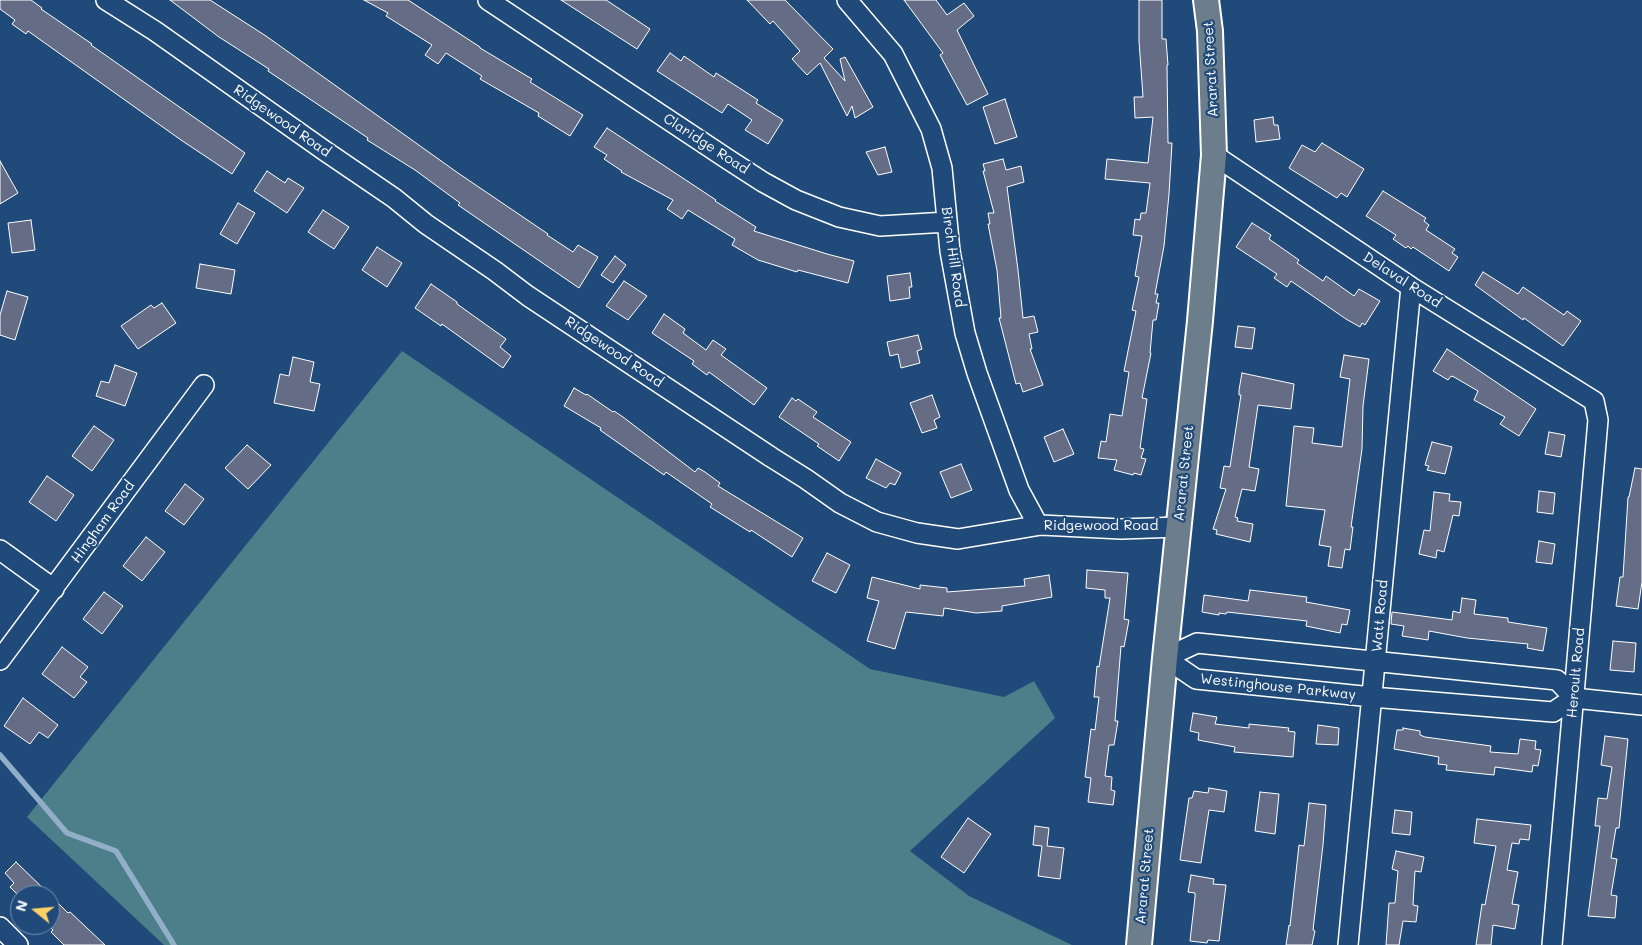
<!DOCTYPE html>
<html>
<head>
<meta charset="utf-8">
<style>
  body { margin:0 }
  #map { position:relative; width:1642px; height:945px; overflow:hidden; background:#1f4a7a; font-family:Mali,sans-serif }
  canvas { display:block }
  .north { position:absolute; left:10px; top:885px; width:50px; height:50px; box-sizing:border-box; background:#1f4a7a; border:1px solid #7992af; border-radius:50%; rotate:287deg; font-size:14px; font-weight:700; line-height:20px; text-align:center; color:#fff }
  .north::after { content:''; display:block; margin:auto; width:18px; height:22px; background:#ffd166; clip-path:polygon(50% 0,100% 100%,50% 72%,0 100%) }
</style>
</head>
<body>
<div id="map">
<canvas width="1642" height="945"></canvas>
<div class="north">N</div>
</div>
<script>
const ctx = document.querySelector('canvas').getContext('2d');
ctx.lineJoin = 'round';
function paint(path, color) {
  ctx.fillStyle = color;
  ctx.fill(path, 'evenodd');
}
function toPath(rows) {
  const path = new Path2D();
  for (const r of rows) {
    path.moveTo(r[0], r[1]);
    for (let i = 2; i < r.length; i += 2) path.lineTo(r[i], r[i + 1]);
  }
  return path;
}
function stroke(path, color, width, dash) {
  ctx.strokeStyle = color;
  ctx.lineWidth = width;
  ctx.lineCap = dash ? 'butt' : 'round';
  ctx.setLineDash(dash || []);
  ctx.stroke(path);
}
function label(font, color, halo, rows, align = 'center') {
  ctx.font = font + ' Mali,sans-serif';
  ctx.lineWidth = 4.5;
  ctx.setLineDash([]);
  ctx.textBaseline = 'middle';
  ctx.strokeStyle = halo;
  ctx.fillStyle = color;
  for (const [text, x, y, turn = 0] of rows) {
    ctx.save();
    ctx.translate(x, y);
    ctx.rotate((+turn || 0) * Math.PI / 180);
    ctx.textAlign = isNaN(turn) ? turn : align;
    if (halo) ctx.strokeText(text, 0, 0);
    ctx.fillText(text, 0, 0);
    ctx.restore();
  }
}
paint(toPath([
  [402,351,870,669,1004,697,1034,681,1055,718,910,851,969,896,1072,945,164,945,27,817]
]), '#4d7f8b');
stroke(toPath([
  [0,755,67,833,116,851,174,945]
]), '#91afc9', 5.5);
const building = toPath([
  [0,0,31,0,42,8,41,9,92,44,91,45,245,153,232,174,181,140,28,31,26,34,12,24,15,20,0,9,0,0],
  [170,0,210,0,266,36,458,173,548,234,547,235,573,252,578,245,598,257,579,288,458,205,460,203,415,170,367,140,368,138,268,71,269,69,219,37,170,0],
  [364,0,408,0,480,47,480,48,532,79,530,82,583,115,570,136,538,116,539,113,480,79,482,76,446,53,438,64,425,55,432,45,386,16,388,13,364,0],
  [561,0,606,0,650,29,637,49,561,0],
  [747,0,785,0,833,49,824,58,845,81,840,59,845,57,873,107,855,118,852,106,847,116,820,63,807,75,792,59,800,51,773,21,770,24,747,0],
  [904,0,936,0,947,15,964,3,974,16,957,30,988,94,967,105,940,55,943,53,904,0],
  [1139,0,1162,0,1162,39,1166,39,1168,65,1167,65,1168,143,1172,143,1169,194,1164,246,1155,294,1158,294,1156,303,1159,303,1156,320,1153,320,1150,353,1151,353,1142,398,1147,399,1140,448,1144,449,1141,458,1146,459,1141,475,1134,473,1133,475,1114,470,1117,460,1098,458,1101,441,1106,442,1110,414,1122,416,1129,372,1124,371,1136,311,1132,310,1139,277,1135,276,1142,236,1133,235,1135,219,1140,220,1141,213,1146,213,1150,183,1105,179,1107,159,1148,163,1153,117,1135,118,1134,97,1143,97,1139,41,1139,0],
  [670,53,681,61,684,56,714,77,716,73,758,100,756,103,783,120,768,144,745,130,752,120,728,104,722,113,657,71,670,53],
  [1005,99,1017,137,995,144,983,107,1005,99],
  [1273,117,1274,125,1278,125,1280,139,1256,142,1254,120,1273,117],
  [607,128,716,200,715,201,756,227,754,231,827,254,854,261,848,283,798,270,797,272,758,260,732,245,735,239,688,210,682,219,667,209,673,200,621,172,622,171,604,159,607,155,594,147,607,128],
  [1322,143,1364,169,1347,197,1341,193,1337,198,1289,168,1302,145,1315,152,1322,143],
  [885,147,892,172,878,175,866,152,885,147],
  [1003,159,1006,170,1021,166,1024,182,1007,187,1018,270,1023,318,1034,316,1038,332,1029,334,1032,349,1030,349,1043,385,1023,392,1020,383,1016,384,999,318,1001,318,997,270,988,224,990,224,988,213,994,213,983,171,985,171,983,164,1003,159],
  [0,161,18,193,0,204,0,161],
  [267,171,285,183,288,178,304,188,287,213,254,191,267,171],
  [1383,191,1426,218,1424,221,1429,225,1426,230,1455,249,1452,253,1458,257,1449,271,1413,247,1411,249,1408,246,1406,248,1393,239,1396,235,1366,216,1383,191],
  [238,203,255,213,237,244,220,234,238,203],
  [323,210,349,227,334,249,308,232,323,210],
  [31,220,35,250,12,253,8,223,31,220],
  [1252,223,1271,235,1269,239,1299,260,1297,263,1323,281,1326,276,1354,296,1359,289,1380,301,1365,325,1362,323,1360,327,1346,319,1291,281,1287,287,1274,278,1277,274,1236,247,1252,223],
  [377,247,402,263,387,287,362,270,377,247],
  [615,256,626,265,613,283,601,275,615,256],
  [200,264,235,270,231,294,196,288,200,264],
  [1483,272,1518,294,1523,287,1564,315,1567,311,1581,321,1563,346,1524,318,1523,320,1475,285,1483,272],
  [910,273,912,287,909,287,910,298,890,301,887,276,910,273],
  [624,281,647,296,628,320,606,306,624,281],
  [431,284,457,302,457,304,506,339,500,347,511,356,503,368,442,324,441,326,415,308,431,284],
  [7,291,28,297,15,340,0,335,0,315,7,291],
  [162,303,176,323,138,349,121,326,151,305,154,308,162,303],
  [664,314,685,329,683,333,706,350,713,340,726,349,721,355,767,388,754,405,709,372,707,375,692,364,694,361,652,333,664,314],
  [1238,326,1255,328,1252,349,1235,347,1238,326],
  [918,335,922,349,917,351,920,363,901,368,898,354,890,356,887,342,918,335],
  [1447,349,1536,409,1519,436,1500,424,1505,417,1474,400,1478,391,1454,377,1451,376,1448,380,1433,371,1447,349],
  [1344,355,1369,359,1363,406,1362,449,1351,527,1353,527,1350,550,1345,549,1342,568,1328,566,1331,547,1319,545,1325,510,1286,506,1294,426,1314,428,1312,443,1342,447,1350,379,1340,377,1344,355],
  [293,357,314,362,310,382,320,384,314,411,274,403,280,374,289,376,293,357],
  [115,365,137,373,125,406,96,396,101,381,109,383,115,365],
  [1242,373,1294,384,1291,409,1258,405,1249,467,1259,469,1255,491,1242,489,1235,517,1238,518,1237,521,1253,524,1250,542,1216,534,1217,530,1213,529,1226,489,1220,488,1224,466,1230,467,1241,395,1239,395,1239,390,1242,373],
  [574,388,586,395,587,394,613,412,614,411,623,417,695,472,698,468,705,472,720,483,718,486,795,533,803,538,792,557,751,530,750,532,710,507,712,504,666,472,664,475,600,430,601,428,564,406,574,388],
  [932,395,940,417,934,420,937,428,922,433,910,403,932,395],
  [792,398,796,401,798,399,817,412,813,417,851,442,839,461,817,446,819,444,779,417,792,398],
  [94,426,114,440,92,471,72,456,94,426],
  [1063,429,1074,454,1054,462,1044,437,1063,429],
  [1549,432,1565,435,1561,457,1545,454,1549,432],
  [1432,442,1452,447,1445,474,1427,470,1429,466,1425,465,1432,442],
  [247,445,271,465,248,489,225,468,247,445],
  [876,459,901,473,895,485,890,483,886,488,866,478,876,459],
  [961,464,972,490,951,498,940,472,961,464],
  [1635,468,1642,469,1642,582,1638,609,1616,606,1620,577,1623,577,1628,497,1629,497,1635,468],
  [47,476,74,495,56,521,29,502,47,476],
  [185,484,204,499,184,525,165,511,185,484],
  [1539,491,1555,493,1553,514,1537,512,1539,491],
  [1434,492,1450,494,1449,501,1461,502,1459,516,1453,515,1444,552,1437,550,1436,558,1419,554,1424,530,1430,531,1434,492],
  [146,537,165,552,142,581,123,566,146,537],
  [1539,541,1555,544,1552,564,1536,562,1539,541],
  [827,553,850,565,836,593,812,581,827,553],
  [1087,570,1128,573,1124,619,1129,620,1124,647,1121,646,1115,721,1118,721,1114,745,1109,745,1105,776,1112,777,1111,790,1115,791,1113,805,1088,802,1091,778,1085,777,1091,729,1095,730,1099,697,1094,697,1097,666,1099,667,1110,598,1105,598,1105,590,1086,588,1087,570],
  [1049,575,1052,597,1002,606,1002,611,976,613,944,608,943,616,906,612,895,649,867,641,879,601,867,598,872,577,920,589,920,585,947,588,947,592,1025,586,1024,579,1049,575],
  [1250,590,1307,597,1306,602,1350,610,1347,625,1342,624,1340,633,1306,626,1307,621,1227,612,1226,614,1219,613,1219,615,1202,612,1204,595,1248,601,1250,590],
  [104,592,123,606,102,634,83,619,104,592],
  [1462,598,1476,600,1474,614,1508,618,1508,622,1547,628,1543,651,1527,648,1528,644,1467,638,1429,631,1428,640,1402,636,1404,626,1391,624,1392,612,1452,620,1453,611,1460,613,1462,598],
  [1613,641,1636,643,1634,672,1610,670,1613,641],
  [62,647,88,667,80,677,87,682,74,698,42,674,62,647],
  [23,698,58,725,48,738,39,732,30,744,4,726,23,698],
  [1193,713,1217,717,1215,724,1249,728,1249,724,1289,728,1288,731,1295,732,1293,757,1234,752,1235,747,1198,740,1199,733,1190,731,1193,713],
  [1318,725,1339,728,1338,745,1316,744,1318,725],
  [1403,728,1420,731,1420,735,1425,737,1491,746,1490,752,1518,754,1520,739,1536,741,1535,749,1541,750,1538,766,1533,765,1532,772,1495,767,1494,775,1446,770,1447,765,1438,764,1439,757,1394,749,1397,730,1403,730,1403,728],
  [1605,736,1628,739,1619,828,1616,828,1611,858,1617,859,1611,895,1617,896,1615,918,1588,916,1600,826,1595,826,1598,798,1607,799,1612,767,1601,765,1605,736],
  [1209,788,1227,791,1224,812,1209,810,1201,863,1180,860,1189,798,1192,798,1194,791,1208,793,1209,788],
  [1260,792,1279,794,1275,834,1255,831,1260,792],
  [1309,803,1326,805,1323,845,1313,930,1315,931,1312,945,1286,945,1289,925,1290,926,1299,845,1304,846,1309,803],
  [1395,810,1412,812,1410,835,1392,833,1395,810],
  [968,818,991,834,964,873,941,857,968,818],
  [1477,819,1531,825,1529,840,1520,839,1519,844,1512,843,1507,870,1518,872,1512,904,1519,905,1515,929,1493,925,1491,945,1476,945,1482,904,1485,905,1496,846,1474,843,1477,819],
  [1035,826,1049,828,1047,846,1064,848,1060,879,1038,876,1042,846,1033,845,1035,826],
  [1396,851,1424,857,1421,872,1415,871,1413,905,1418,906,1416,922,1403,921,1399,945,1386,945,1389,903,1395,903,1398,871,1392,869,1396,851],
  [16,862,50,895,18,895,10,887,14,883,5,873,16,862],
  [1191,875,1214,879,1213,884,1226,885,1219,941,1208,940,1207,943,1190,941,1195,897,1195,893,1188,892,1191,875],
  [50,895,68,913,70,912,105,945,64,945,51,932,53,930,50,927,50,895]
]);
paint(building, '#646c86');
stroke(building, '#fff', 1);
const minor = toPath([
  [106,0,155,31,325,151,394,198,426,224,495,271,528,296,771,457,806,479,840,503,877,522,917,533,958,539,1041,525,1121,529,1179,527],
  [488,0,729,160,763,182,796,200,839,217,880,226,947,222],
  [847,0,893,54,931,129,942,168,950,251,965,333,977,373,1019,490,1038,525,1041,525],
  [1214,155,1411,287,1594,401,1598,420,1552,945],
  [0,550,54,589],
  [1165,658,1197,643,1557,680,1574,698,1642,705],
  [1165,658,1196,679,1372,697,1553,712,1574,698],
  [0,660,204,385],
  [0,927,18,945],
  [1348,945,1411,287]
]);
const major = toPath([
  [1139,945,1165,658,1200,321,1214,155,1210,31,1206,0]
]);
stroke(minor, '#fff', 22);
stroke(major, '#fff', 28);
stroke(minor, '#1f4a7a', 19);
stroke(major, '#6c7d8c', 24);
label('14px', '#fff', '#1f4a7a', [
  ["Ararat Street",1211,69,-93],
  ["Ridgewood Road",282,121,35],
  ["Claridge Road",706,144,33],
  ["Birch Hill Road",953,257,82],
  ["Delaval Road",1402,280,33],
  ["Ridgewood Road",614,352,34],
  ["Ararat Street",1184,473,-84],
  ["Hingham Road",103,522,-54],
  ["Ridgewood Road",1101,526],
  ["Watt Road",1380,616,-85],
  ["Heroult Road",1576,673,-85],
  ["Westinghouse Parkway",1278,687,6],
  ["Ararat Street",1145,876,-85]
]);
</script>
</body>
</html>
